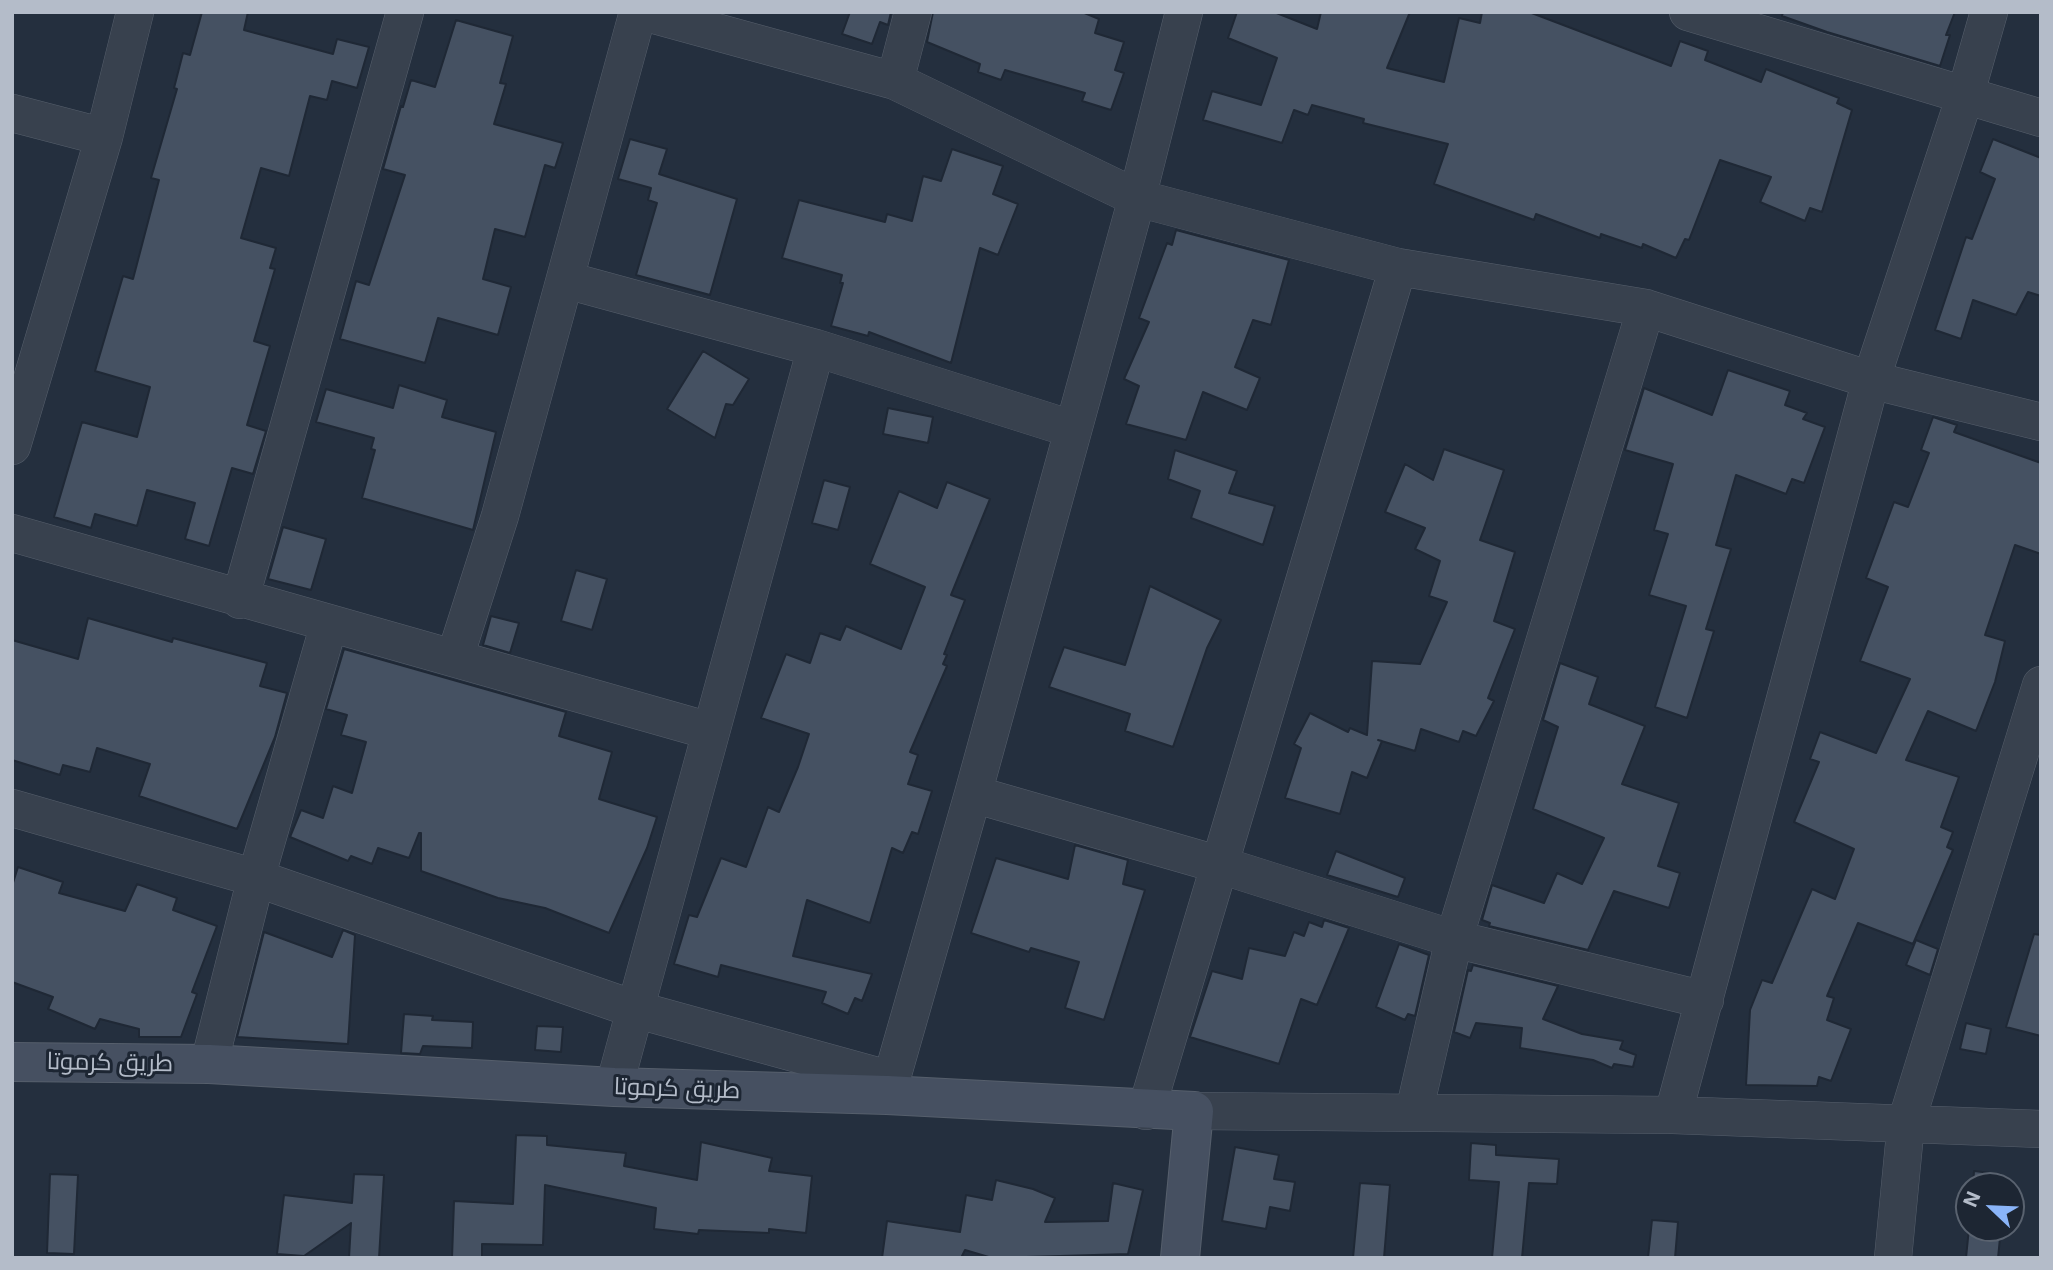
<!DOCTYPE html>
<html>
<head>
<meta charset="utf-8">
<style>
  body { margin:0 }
  #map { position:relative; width:2053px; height:1270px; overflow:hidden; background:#242f3e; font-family:Inter,sans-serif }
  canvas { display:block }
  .frame { position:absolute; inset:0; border:14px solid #b4bcc9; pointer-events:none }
  .north { position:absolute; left:1955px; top:1172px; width:70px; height:70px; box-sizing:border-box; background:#1d2633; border:2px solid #59626f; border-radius:50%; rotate:293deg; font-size:19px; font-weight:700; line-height:28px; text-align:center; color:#b4bcc9 }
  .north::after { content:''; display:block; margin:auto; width:24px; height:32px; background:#8ab4f8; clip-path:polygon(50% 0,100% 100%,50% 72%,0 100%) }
</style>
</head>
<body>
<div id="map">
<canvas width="2053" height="1270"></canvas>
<div class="frame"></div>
<div class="north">N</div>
</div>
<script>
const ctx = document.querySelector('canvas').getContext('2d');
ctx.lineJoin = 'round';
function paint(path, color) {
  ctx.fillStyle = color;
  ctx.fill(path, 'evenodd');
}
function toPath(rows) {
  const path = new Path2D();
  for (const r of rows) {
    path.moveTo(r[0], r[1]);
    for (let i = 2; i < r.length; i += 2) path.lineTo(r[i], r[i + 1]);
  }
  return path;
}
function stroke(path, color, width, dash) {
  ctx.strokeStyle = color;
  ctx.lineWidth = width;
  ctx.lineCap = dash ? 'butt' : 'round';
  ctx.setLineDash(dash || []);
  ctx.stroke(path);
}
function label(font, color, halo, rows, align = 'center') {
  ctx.font = font + ' Inter,Cairo,sans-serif';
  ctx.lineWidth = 6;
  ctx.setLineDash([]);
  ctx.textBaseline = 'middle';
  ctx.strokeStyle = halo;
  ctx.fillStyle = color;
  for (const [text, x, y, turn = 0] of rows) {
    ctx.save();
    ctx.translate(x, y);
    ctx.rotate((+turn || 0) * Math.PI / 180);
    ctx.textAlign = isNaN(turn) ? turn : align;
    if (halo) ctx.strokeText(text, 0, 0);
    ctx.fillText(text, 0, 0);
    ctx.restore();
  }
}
const building = toPath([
  [202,12,248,12,244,30,333,54,337,39,369,47,357,88,332,81,327,100,310,96,289,176,261,168,241,238,276,248,270,268,275,269,254,341,270,346,247,425,266,431,253,474,232,468,209,546,185,539,195,503,147,490,137,526,95,514,91,528,54,517,82,422,137,437,150,387,95,371,123,276,133,279,159,180,151,178,177,89,174,88,183,53,190,55,202,12],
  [850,12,891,12,888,25,880,22,872,44,842,34,850,12],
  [933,12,1082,12,1099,19,1095,33,1124,42,1115,70,1124,73,1111,110,1082,101,1085,93,1005,70,1001,80,978,72,980,64,927,42,933,12],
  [1237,12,1274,12,1317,29,1321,12,1410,12,1387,68,1444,82,1459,18,1480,23,1482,12,1529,12,1671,66,1680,41,1708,51,1705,60,1761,82,1766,69,1839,98,1837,103,1852,110,1822,212,1810,208,1805,221,1760,202,1771,177,1720,160,1689,240,1685,239,1676,258,1643,244,1642,248,1601,234,1600,238,1536,214,1534,220,1434,184,1448,144,1363,123,1364,119,1312,105,1308,115,1294,110,1282,143,1203,120,1212,91,1261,105,1277,58,1228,38,1237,12],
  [1783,12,1955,12,1946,35,1950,35,1940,66,1827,32,1782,16,1783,12],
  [456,20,513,36,500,83,506,84,494,124,563,143,555,168,545,165,525,237,495,229,483,279,511,287,498,335,438,318,425,363,340,339,356,281,369,285,405,175,383,169,401,106,403,107,411,80,435,87,456,20],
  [630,139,667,149,659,174,737,199,710,295,636,275,657,203,648,200,651,188,618,179,630,139],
  [1993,139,2041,158,2041,296,2028,292,2016,315,1973,300,1961,339,1935,330,1966,237,1972,239,1995,179,1980,172,1993,139],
  [952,149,1003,166,993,194,1018,204,998,255,980,248,951,363,869,332,868,336,831,326,843,283,840,283,842,275,782,258,799,200,885,222,887,214,912,221,923,176,941,181,952,149],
  [1176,230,1289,260,1271,325,1253,320,1235,367,1260,378,1247,410,1203,392,1186,440,1126,424,1139,386,1124,379,1149,322,1139,318,1167,243,1172,245,1176,230],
  [703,351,749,379,733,405,726,404,715,438,667,409,703,351],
  [1728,370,1790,391,1785,405,1807,413,1803,419,1825,427,1804,483,1792,479,1786,494,1736,475,1716,545,1731,549,1706,629,1714,631,1687,718,1655,707,1686,606,1649,595,1668,534,1654,530,1673,464,1625,450,1644,388,1712,415,1728,370],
  [399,385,447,400,442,417,496,432,473,530,362,498,375,450,371,449,374,438,316,422,326,389,393,408,399,385],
  [888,408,933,417,928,443,883,434,888,408],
  [1933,417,1957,425,1954,432,2041,463,2041,554,2015,545,1985,635,2005,641,1995,682,1976,731,1928,711,1906,760,1959,777,1941,827,1953,832,1947,847,1953,850,1913,944,1858,923,1827,996,1834,998,1827,1020,1851,1029,1831,1081,1819,1077,1817,1086,1746,1085,1750,1010,1762,980,1772,983,1812,889,1835,899,1854,849,1794,822,1819,762,1810,759,1820,732,1876,753,1910,679,1860,661,1888,587,1866,578,1894,502,1908,507,1929,453,1921,450,1933,417],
  [1444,449,1504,470,1480,540,1515,552,1494,621,1515,629,1488,698,1494,701,1476,736,1463,731,1459,742,1421,729,1415,751,1378,740,1382,741,1367,778,1352,772,1340,814,1285,798,1301,748,1294,744,1310,713,1348,732,1350,728,1367,735,1372,661,1420,664,1447,602,1429,596,1440,561,1415,549,1425,528,1385,512,1405,464,1433,480,1444,449],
  [1175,450,1237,471,1229,493,1275,506,1263,545,1191,518,1200,491,1168,479,1175,450],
  [824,480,850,487,838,530,812,523,824,480],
  [947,482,990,499,951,595,965,600,944,654,947,655,943,664,947,666,910,752,918,755,908,784,932,791,918,834,912,832,903,853,892,848,870,923,807,900,793,956,872,974,862,1001,855,998,848,1014,822,1003,826,992,721,965,718,977,674,964,689,915,697,917,721,858,746,867,768,807,779,812,798,767,809,734,761,718,786,654,810,663,820,633,840,640,846,626,901,649,925,587,870,564,899,491,937,508,947,482],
  [283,527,326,539,311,590,268,579,283,527],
  [576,570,607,579,592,630,561,621,576,570],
  [1150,586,1221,620,1207,648,1173,747,1125,731,1130,714,1049,687,1064,647,1125,665,1150,586],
  [491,616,519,623,510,653,483,645,491,616],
  [88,618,172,642,173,638,267,663,260,686,287,693,275,737,237,829,139,796,150,764,97,748,90,772,63,765,60,775,12,760,12,640,78,659,88,618],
  [344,649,566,712,559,736,612,752,599,799,657,817,647,848,609,933,545,908,498,898,421,871,421,833,419,833,409,858,378,848,372,864,351,856,348,861,290,837,301,810,323,818,333,786,352,793,366,742,341,735,347,715,326,709,344,649],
  [1560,663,1598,677,1589,704,1645,726,1622,784,1679,803,1658,866,1680,873,1669,908,1614,891,1588,950,1489,926,1490,923,1482,920,1492,885,1544,903,1557,873,1582,884,1604,838,1533,809,1558,727,1543,720,1560,663],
  [1075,845,1128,860,1123,884,1145,890,1104,1020,1065,1008,1079,962,1031,948,1029,952,971,933,996,858,1068,879,1075,845],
  [1336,851,1405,878,1398,897,1327,875,1336,851],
  [18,867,63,882,59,893,125,911,137,884,177,898,173,910,217,926,192,992,197,994,181,1037,139,1037,139,1029,100,1019,95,1029,48,1009,53,997,12,982,12,886,18,867],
  [1324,920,1349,928,1317,1005,1301,999,1279,1064,1190,1037,1212,971,1242,979,1249,948,1285,956,1294,932,1304,936,1309,922,1322,927,1324,920],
  [343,930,355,935,348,1044,237,1037,264,932,332,957,343,930],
  [2034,934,2041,935,2041,1036,2006,1027,2034,934],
  [1916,940,1938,949,1930,975,1906,965,1916,940],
  [1399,944,1429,955,1415,1016,1408,1014,1405,1020,1376,1007,1399,944],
  [1473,965,1558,986,1543,1019,1582,1034,1623,1041,1620,1049,1636,1055,1633,1067,1614,1064,1612,1068,1593,1060,1520,1048,1522,1028,1476,1023,1470,1038,1454,1032,1468,970,1471,971,1473,965],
  [404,1014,433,1016,432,1020,473,1022,472,1048,423,1046,420,1054,401,1053,404,1014],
  [1966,1023,1991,1029,1986,1054,1960,1049,1966,1023],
  [537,1026,563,1027,561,1052,535,1050,537,1026],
  [516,1135,547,1136,547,1145,626,1153,624,1166,697,1180,701,1142,772,1158,769,1171,812,1176,806,1233,769,1229,769,1233,699,1230,698,1234,654,1229,656,1208,545,1185,543,1245,482,1244,482,1258,452,1258,454,1201,513,1204,516,1135],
  [1471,1143,1496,1145,1496,1155,1559,1159,1557,1184,1529,1183,1522,1258,1492,1258,1499,1182,1469,1180,1471,1143],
  [1235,1147,1279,1155,1274,1179,1295,1182,1290,1211,1270,1207,1266,1229,1222,1221,1235,1147],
  [1974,1171,2000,1174,1999,1186,1973,1186,1974,1171],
  [50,1174,78,1175,74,1254,47,1253,50,1174],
  [354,1174,384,1175,379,1258,349,1258,351,1223,304,1256,277,1254,284,1195,352,1203,354,1174],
  [996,1180,1033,1189,1055,1198,1045,1222,1108,1221,1113,1183,1143,1190,1128,1254,992,1258,965,1250,961,1258,882,1258,887,1221,960,1232,966,1195,992,1200,996,1180],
  [1360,1183,1390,1185,1384,1258,1353,1258,1360,1183],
  [1652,1220,1678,1222,1675,1258,1648,1258,1652,1220],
  [1969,1228,2001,1228,1998,1258,1966,1258,1969,1228]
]);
paint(building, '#455162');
stroke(building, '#1f2835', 2);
const street = toPath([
  [643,12,895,81,1137,198,1398,267,1646,308,1871,380,2041,422],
  [1688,12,2041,118],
  [895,81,913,12],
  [12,113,104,137],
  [566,280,816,348,1072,429],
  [12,446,104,137,135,12],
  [12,533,710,731],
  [240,600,405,12],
  [455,657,500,516,638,12],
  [973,794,1217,864,1454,939,1705,1000],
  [12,808,256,878,634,1009,892,1080],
  [209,1064,256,878,329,624],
  [614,1087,816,348],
  [887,1095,973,794,1137,198,1184,12],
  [1146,1111,1398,267],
  [1194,1111,1673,1115,2041,1129],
  [1414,1112,1454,939,1646,308],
  [1673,1115,1871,380,1965,96,1989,12],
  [1893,1258,1906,1123,2041,685]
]);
const secondary = toPath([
  [12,1062,209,1064,614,1087,887,1095,1194,1111,1180,1258]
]);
stroke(street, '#565f6c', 38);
stroke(secondary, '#565f6c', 40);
stroke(street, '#38414e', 37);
stroke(secondary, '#465061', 38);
label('24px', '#b4bcc9', '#1d2633', [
  ["طريق كرموتا",110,1063,1],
  ["طريق كرموتا",677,1089,2]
]);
</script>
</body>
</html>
